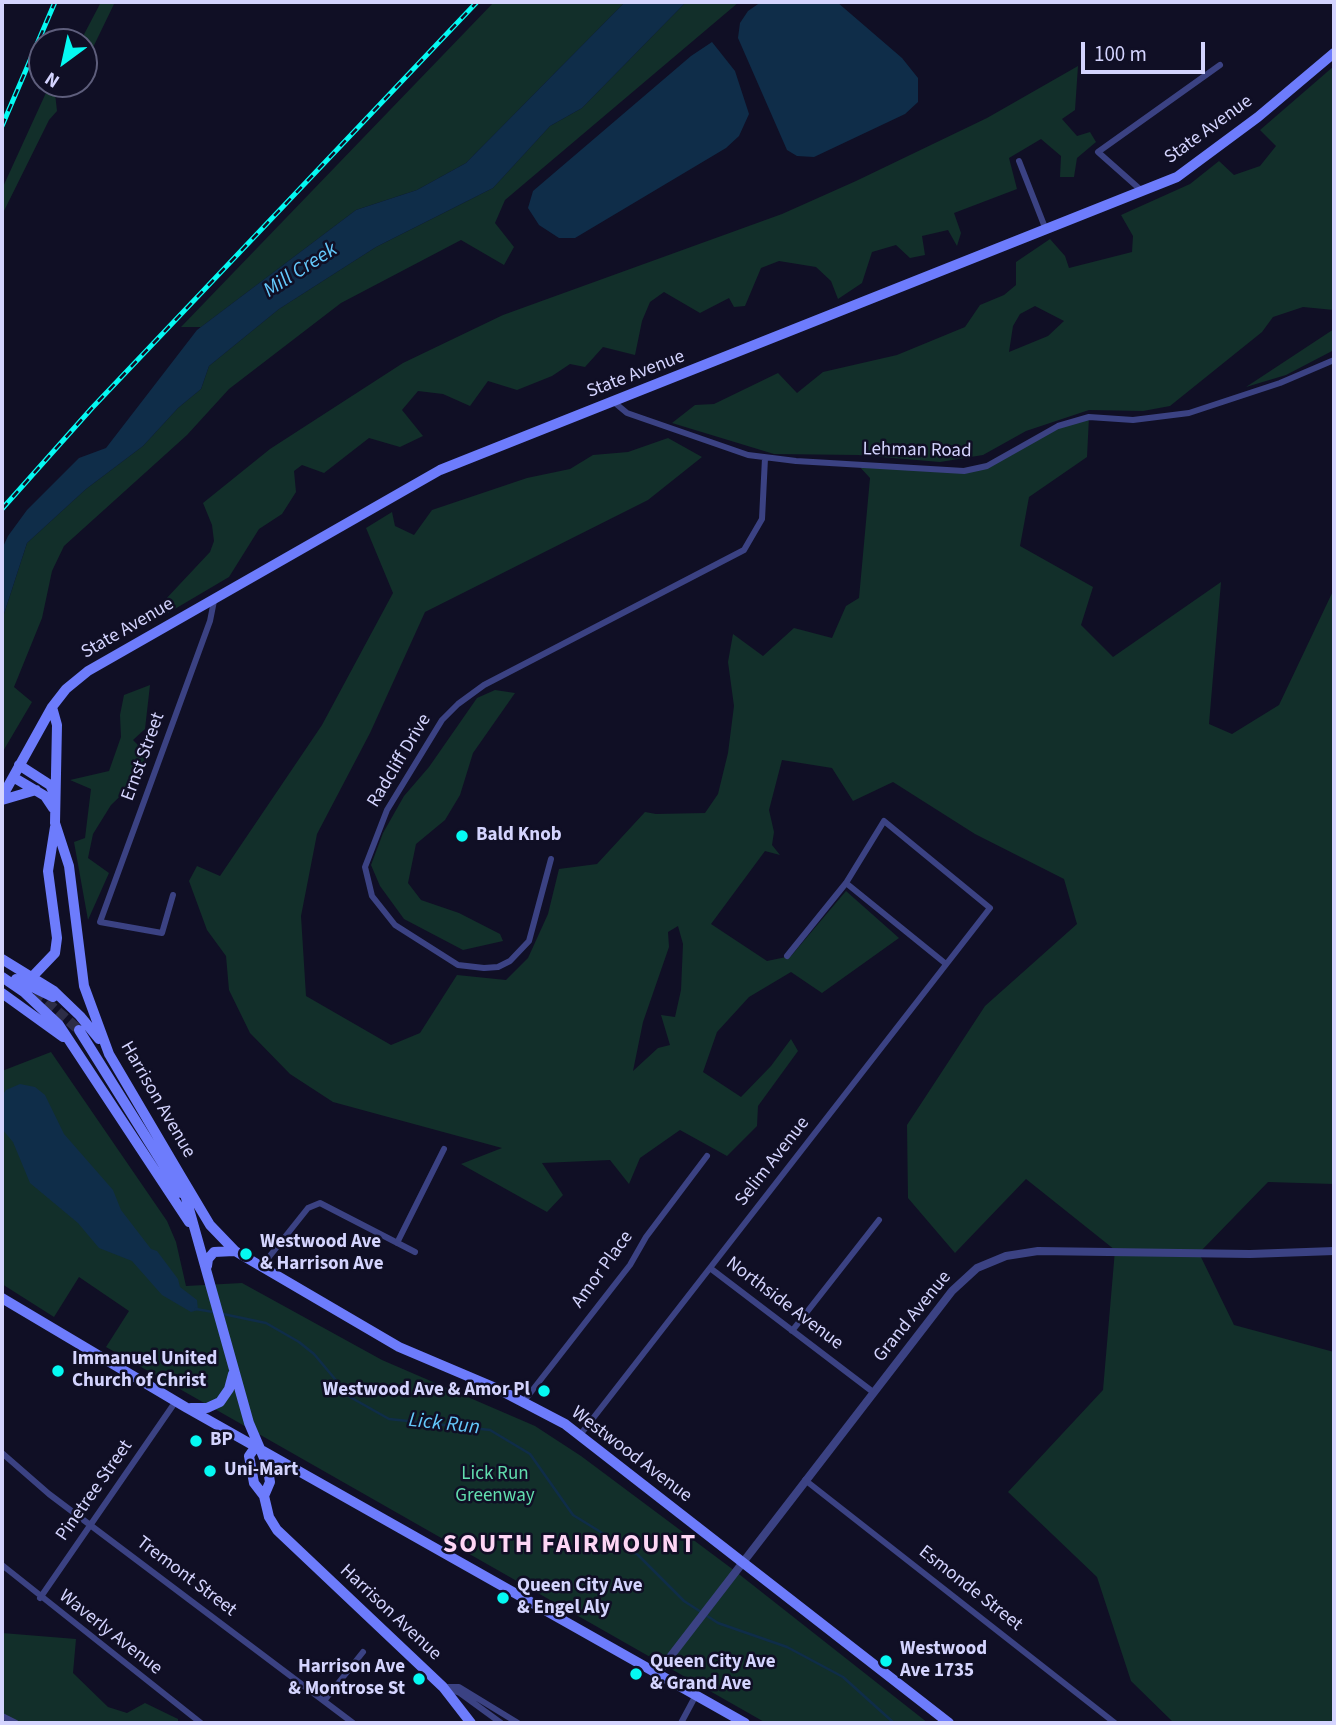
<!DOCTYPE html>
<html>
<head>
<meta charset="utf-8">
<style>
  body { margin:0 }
  #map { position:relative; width:1336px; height:1725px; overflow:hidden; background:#100f25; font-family:"Source Sans 3",sans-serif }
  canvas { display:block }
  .frame { position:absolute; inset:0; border:4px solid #d4d4fe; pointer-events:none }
  .north { position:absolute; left:28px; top:28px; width:70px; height:70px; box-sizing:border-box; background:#100f25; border:2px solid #5e5e7c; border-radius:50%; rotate:213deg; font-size:19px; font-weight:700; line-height:28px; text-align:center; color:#d4d4fe }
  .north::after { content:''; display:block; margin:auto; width:24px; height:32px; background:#05f9f2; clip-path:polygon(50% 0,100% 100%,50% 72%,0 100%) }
  .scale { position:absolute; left:1081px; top:42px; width:124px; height:32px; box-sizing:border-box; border:4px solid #d4d4fe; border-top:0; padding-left:9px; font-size:21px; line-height:24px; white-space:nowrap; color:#d4d4fe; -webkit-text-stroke:5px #100f25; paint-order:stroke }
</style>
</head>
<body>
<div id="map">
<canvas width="1336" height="1725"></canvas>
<div class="frame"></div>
<div class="north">N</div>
<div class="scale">100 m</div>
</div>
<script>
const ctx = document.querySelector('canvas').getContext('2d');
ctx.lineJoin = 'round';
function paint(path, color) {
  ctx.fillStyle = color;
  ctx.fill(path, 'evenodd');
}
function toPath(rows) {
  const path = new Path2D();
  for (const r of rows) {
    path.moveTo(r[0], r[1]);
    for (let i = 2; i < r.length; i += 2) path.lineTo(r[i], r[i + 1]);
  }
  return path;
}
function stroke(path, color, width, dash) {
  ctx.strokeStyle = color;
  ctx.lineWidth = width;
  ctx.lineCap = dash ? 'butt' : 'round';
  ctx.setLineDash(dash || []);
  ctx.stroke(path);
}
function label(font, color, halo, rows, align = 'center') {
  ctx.font = font + ' "Source Sans 3",sans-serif';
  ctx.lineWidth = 5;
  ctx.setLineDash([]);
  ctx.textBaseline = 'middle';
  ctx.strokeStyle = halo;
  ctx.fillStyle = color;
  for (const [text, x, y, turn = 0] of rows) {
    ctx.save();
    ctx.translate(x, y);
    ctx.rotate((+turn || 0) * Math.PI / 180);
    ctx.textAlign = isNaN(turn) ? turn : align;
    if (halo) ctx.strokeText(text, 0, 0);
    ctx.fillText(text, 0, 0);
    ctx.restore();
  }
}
paint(toPath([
  [101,2,115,2,84,66,84,42,80,42],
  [494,2,625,2,466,163,417,190,356,210,201,327,181,327],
  [686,2,739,2,505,200,495,223,514,247,504,265,461,240,341,303,229,389,187,435,64,546,52,571,42,618,14,687,32,702,2,753,2,620,27,543,86,489,143,446,178,408,201,389,209,366,279,309,376,247,493,188,550,126,582,108],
  [1078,66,1075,110,1062,119,1077,136,1090,132,1096,142,1077,158,1074,177,1060,177,1061,156,1041,139,1009,158,1017,189,954,213,961,233,957,246,948,230,922,236,925,255,910,258,896,245,872,252,862,283,838,299,831,281,816,267,779,261,761,268,745,306,734,307,729,298,700,313,664,292,650,302,642,321,635,355,603,347,585,367,570,364,552,376,517,390,488,381,470,406,443,394,418,391,402,410,423,436,400,447,369,438,324,473,302,465,294,471,296,492,282,514,259,529,229,577,168,613,164,601,210,552,214,541,212,525,203,503,270,449,403,363,503,315,782,214,856,181,987,118],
  [1334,66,1334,310,1303,307,1273,317,1262,332,1170,406,1143,411,1089,410,1026,431,983,455,940,462,858,455,774,454,672,423,695,405,714,404,778,373,797,393,823,372,897,355,965,327,980,305,1004,295,1016,285,1016,262,1050,239,1065,256,1069,268,1132,252,1133,236,1121,215,1190,184,1219,161,1234,175,1260,166,1276,146,1260,130],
  [1035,306,1064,321,1048,336,1009,352,1013,326,1020,314],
  [50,84,54,84,57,111,49,120,2,215,2,189],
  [1334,329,1334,350,1286,375,1246,387],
  [1089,417,1087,457,1029,497,1020,546,1093,587,1081,625,1113,657,1221,582,1209,724,1232,734,1279,705,1334,589,1334,1184,1268,1182,1199,1253,1234,1325,1334,1352,1334,1723,1174,1723,1131,1681,1097,1577,1008,1492,1103,1390,1115,1250,1026,1179,955,1253,908,1198,907,1125,985,1006,1077,924,1064,879,975,834,893,782,853,801,832,768,782,760,769,810,774,832,772,845,780,855,765,851,711,924,767,961,791,956,846,891,899,938,822,993,791,972,749,997,717,1032,703,1072,741,1097,771,1066,791,1039,798,1051,758,1106,757,1126,727,1156,680,1130,640,1158,629,1184,610,1160,542,1163,563,1195,547,1212,461,1164,502,1148,333,1102,290,1074,250,1033,229,990,226,956,207,930,189,881,197,866,220,876,322,725,393,593,366,528,392,512,395,526,414,535,432,510,527,478,570,469,593,455,628,452,668,438,702,457,648,500,425,612,370,733,317,834,301,916,306,996,391,1045,420,1033,457,975,506,980,528,958,548,914,559,869,597,864,645,812,656,814,705,813,718,794,728,753,734,706,728,662,733,634,763,656,794,628,832,638,846,606,859,598,870,478,858,465,976,469,1058,426],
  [678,926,683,944,681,990,675,1017,661,1015,670,1045,658,1048,633,1071,643,1022,669,947,668,932],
  [150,685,145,729,133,740,146,753,141,776,111,805,93,834,88,858,109,873,88,920,74,842,85,838,91,789,70,780,109,771,121,737,120,715,124,695],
  [495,690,515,693,473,753,460,795,445,820,416,844,408,883,421,900,459,913,500,934,503,941,463,950,404,919,380,886,371,865,383,833,404,796,429,767,477,698],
  [51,1052,167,1221,176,1242,186,1286,242,1283,382,1360,535,1426,581,1456,735,1571,928,1723,766,1723,106,1347,129,1311,79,1277,54,1317,2,1284,2,1071],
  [2,1633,76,1639,73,1673,108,1707,127,1713,145,1703,178,1719,178,1723,2,1723]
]), '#122f2a');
paint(toPath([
  [625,2,686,2,582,108,550,126,493,188,376,247,279,309,209,366,201,389,178,408,143,446,86,489,27,543,2,620,2,549,8,536,27,510,79,458,106,448,197,330,356,210,417,190,466,163],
  [761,2,837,2,902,58,918,78,918,102,905,114,814,157,797,156,787,150,738,38,740,23,748,11],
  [712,42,735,71,749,114,739,136,726,148,575,238,559,238,539,225,528,208,533,191,691,56],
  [20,1084,35,1087,45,1095,64,1134,113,1190,121,1210,151,1249,157,1251,178,1279,180,1287,197,1300,198,1310,191,1312,162,1295,132,1261,99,1248,78,1223,30,1183,13,1142,2,1129,2,1096,6,1090]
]), '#0f2d49');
stroke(toPath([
  [196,1309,213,1312],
  [223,1314,266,1323,299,1342,314,1354,350,1397,389,1419,490,1430,530,1454,573,1515,638,1555,684,1601,718,1623,787,1647,843,1677,894,1723]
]), '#0f2d49', 2.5);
stroke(toPath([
  [21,986,46,1001,79,1030]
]), '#2d2d46', 10, [10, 5]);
stroke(toPath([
  [1019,161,1046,230],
  [1142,191,1098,152,1220,65],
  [615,403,627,413,748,455,796,461,964,471,987,466,1058,426,1089,417,1133,420,1189,413,1280,383,1334,360],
  [551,859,529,941,510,961,498,967,484,968,458,965,395,925,372,896,365,867,387,810,442,720,458,704,484,685,744,550,762,519,765,458],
  [846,883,946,964],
  [173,895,162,933,100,922,210,621,214,601],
  [397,1243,444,1149],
  [261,1267,308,1208,320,1203,415,1252],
  [710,1268,873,1392],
  [792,1331,879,1220],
  [524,1401,630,1265,646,1237,707,1156],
  [580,1435,990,908,884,821,846,883,787,956],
  [2,1453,49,1494,353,1723],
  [805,1480,1115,1723],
  [2,1565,201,1723],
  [40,1598,176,1401],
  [443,1687,459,1687,518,1723],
  [448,1689,460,1693,501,1723],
  [324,1701,363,1652],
  [2,1716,16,1723],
  [681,1723,696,1695]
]), '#3b4283', 6);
stroke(toPath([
  [657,1674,952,1291,977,1268,1006,1256,1038,1251,1250,1254,1334,1251]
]), '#3b4283', 8);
stroke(toPath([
  [52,707,57,725,55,823,69,866,84,986,109,1054,179,1173,249,1423,267,1465,270,1482,264,1496],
  [19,765,50,785,54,793],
  [13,777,45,796,53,808],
  [2,797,52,707,66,689,88,671,440,470,1177,177,1258,117,1334,53],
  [2,800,36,790],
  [2,959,54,991,80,1016,99,1039],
  [2,977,24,992,59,1025,189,1222],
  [16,979,53,997],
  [19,980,33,976,55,953,57,938,48,871,55,827],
  [2,993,63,1037],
  [79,1030,181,1193],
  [179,1173,210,1225,235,1251,399,1347,498,1389,565,1424,949,1723],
  [207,1266,208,1259,214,1252,234,1251],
  [2,1298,187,1408,745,1723],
  [191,1408,207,1408,220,1402,229,1389,233,1374],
  [256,1446,249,1456,254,1483,264,1496,269,1517,277,1530,443,1687,471,1723]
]), '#6d7cfc', 10);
const rail = toPath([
  [2,126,55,2],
  [2,509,92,408,477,2]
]);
stroke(rail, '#05f9f2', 5);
stroke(rail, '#100f25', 2.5, [8]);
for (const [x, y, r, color] of [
  [462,836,7,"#05f9f2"],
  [246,1254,7,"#05f9f2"],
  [58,1371,7,"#05f9f2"],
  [544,1391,7,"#05f9f2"],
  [196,1441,7,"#05f9f2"],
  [210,1471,7,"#05f9f2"],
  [503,1598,7,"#05f9f2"],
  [886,1661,7,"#05f9f2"],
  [636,1674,7,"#05f9f2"],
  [419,1679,7,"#05f9f2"]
]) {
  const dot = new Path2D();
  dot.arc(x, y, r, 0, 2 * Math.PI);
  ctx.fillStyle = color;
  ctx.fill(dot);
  stroke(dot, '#100f25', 2.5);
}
label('19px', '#d4d4fe', '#100f25', [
  ["State Avenue",1209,130,-36],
  ["State Avenue",636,375,-21],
  ["Lehman Road",917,451,1],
  ["State Avenue",128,629,-30],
  ["Ernst Street",144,757,-70],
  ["Radcliff Drive",400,761,-59],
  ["Harrison Avenue",157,1100,60],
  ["Selim Avenue",773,1162,-52],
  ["Amor Place",603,1270,-54],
  ["Northside Avenue",784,1304,37],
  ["Grand Avenue",913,1317,-51],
  ["Westwood Avenue",631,1455,37],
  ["Pinetree Street",95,1491,-55],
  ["Tremont Street",186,1577,37],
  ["Esmonde Street",970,1589,38],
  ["Harrison Avenue",390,1613,43],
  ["Waverly Avenue",110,1633,38]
]);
label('bold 19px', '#d4d4fe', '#100f25', [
  ["Bald Knob",476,836],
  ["Westwood Ave",260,1243],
  ["& Harrison Ave",260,1265],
  ["Immanuel United",72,1360],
  ["Church of Christ",72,1382],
  ["Westwood Ave & Amor Pl",530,1391,"right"],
  ["BP",210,1441],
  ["Uni-Mart",224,1471],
  ["Queen City Ave",517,1587],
  ["& Engel Aly",517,1609],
  ["Westwood",900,1650],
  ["Ave 1735",900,1672],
  ["Queen City Ave",650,1663],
  ["& Grand Ave",650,1685],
  ["Harrison Ave",405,1668,"right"],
  ["& Montrose St",405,1690,"right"]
], 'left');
label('19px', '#61ddae', '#100f25', [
  ["Lick Run",495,1475],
  ["Greenway",495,1497]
]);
label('italic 21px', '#64c9fc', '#100f25', [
  ["Mill Creek",301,271,-33],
  ["Lick Run",444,1425,6]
]);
ctx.letterSpacing = '2px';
label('bold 26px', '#fed6f5', '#100f25', [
  ["SOUTH FAIRMOUNT",570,1546]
]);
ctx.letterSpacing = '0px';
</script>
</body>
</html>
